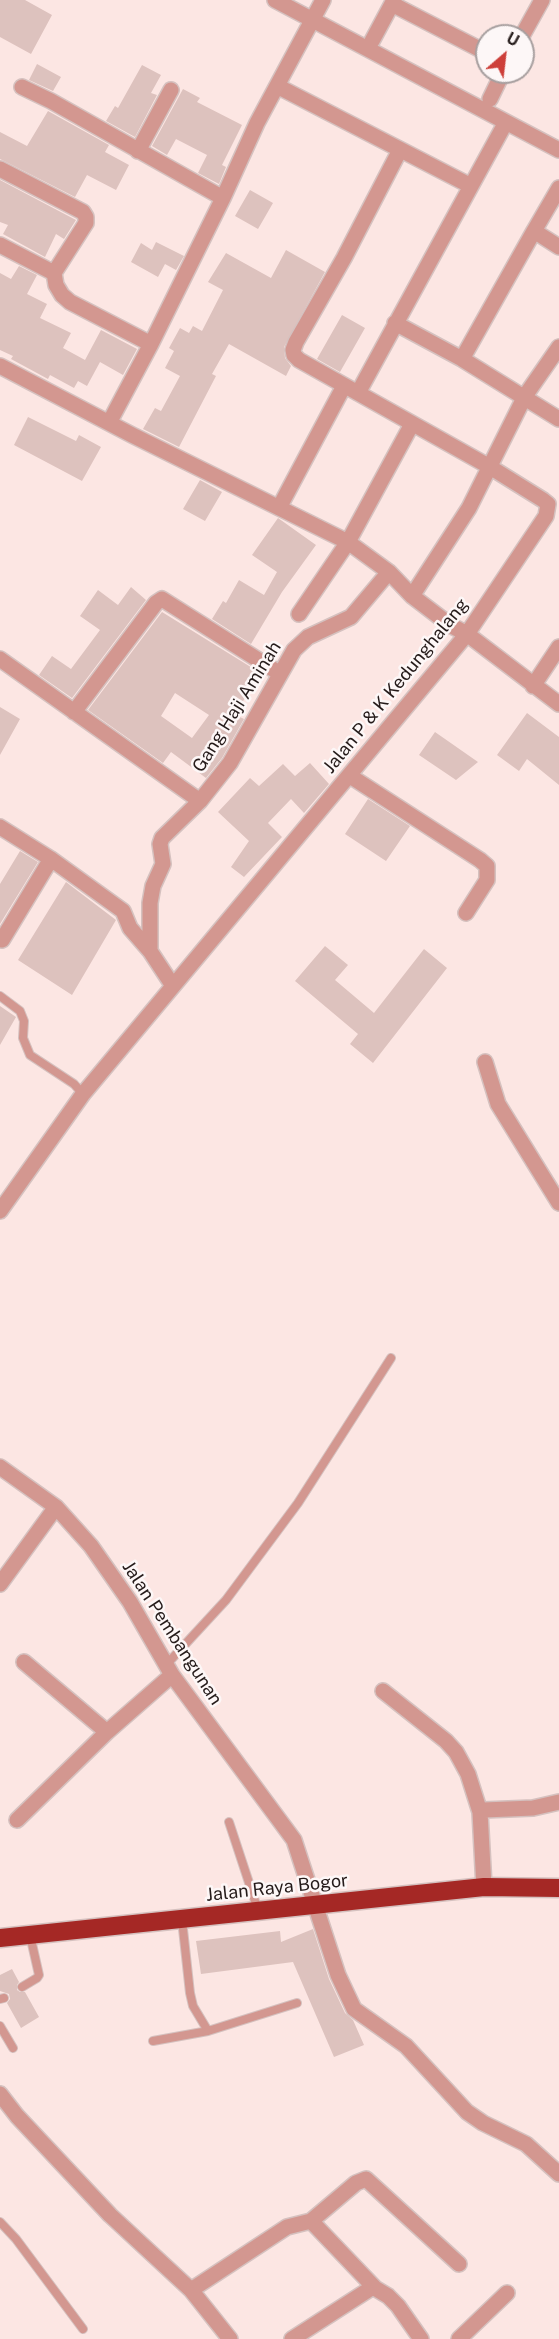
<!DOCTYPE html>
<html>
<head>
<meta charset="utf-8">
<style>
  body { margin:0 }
  #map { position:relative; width:559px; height:2339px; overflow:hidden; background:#fce6e3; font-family:"Public Sans",sans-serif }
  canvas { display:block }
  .north { position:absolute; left:475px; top:24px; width:60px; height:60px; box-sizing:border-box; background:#fdf7f7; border:2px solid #a79f9f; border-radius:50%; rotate:28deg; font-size:16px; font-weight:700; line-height:24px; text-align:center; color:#251b1a }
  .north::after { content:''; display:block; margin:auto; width:21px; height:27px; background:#cd3f39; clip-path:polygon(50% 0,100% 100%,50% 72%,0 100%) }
</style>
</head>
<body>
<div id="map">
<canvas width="559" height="2339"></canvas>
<div class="north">U</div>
</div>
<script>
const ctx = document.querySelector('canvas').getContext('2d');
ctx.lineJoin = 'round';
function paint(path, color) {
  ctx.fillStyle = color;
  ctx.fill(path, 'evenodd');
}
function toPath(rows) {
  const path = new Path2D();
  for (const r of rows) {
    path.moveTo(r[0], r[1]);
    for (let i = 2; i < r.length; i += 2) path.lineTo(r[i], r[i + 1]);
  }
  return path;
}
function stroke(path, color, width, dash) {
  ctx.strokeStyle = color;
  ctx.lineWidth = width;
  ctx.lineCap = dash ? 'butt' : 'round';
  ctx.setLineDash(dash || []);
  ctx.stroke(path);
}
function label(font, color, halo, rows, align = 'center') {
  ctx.font = font + ' "Public Sans",sans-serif';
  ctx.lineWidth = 5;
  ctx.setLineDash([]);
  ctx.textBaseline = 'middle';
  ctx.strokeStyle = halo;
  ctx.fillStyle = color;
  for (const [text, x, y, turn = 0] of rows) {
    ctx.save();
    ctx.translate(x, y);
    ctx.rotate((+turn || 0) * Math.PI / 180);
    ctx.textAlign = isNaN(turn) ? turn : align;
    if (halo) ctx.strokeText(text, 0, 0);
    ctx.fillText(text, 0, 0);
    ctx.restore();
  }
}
paint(toPath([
  [0,0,25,0,52,15,31,54,0,37],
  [37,64,61,77,53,91,29,80],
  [142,65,161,75,151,93,157,95,135,137,106,121,115,106,118,108],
  [183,89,200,98,197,102,242,125,222,165,226,167,219,184,198,173,207,155,176,139,167,155,152,146],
  [48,111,109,145,105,152,129,165,116,190,87,175,75,197,0,159,0,132,27,146],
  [0,180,76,220,64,239,56,234,45,257,3,234,8,225,0,222],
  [250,190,273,203,258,229,235,216],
  [156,242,184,256,176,270,165,264,158,277,131,262,141,243,152,250],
  [286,250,325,272,284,347,285,358,291,366,286,376,229,344,212,374,216,376,179,447,143,429,155,408,161,411,180,376,165,368,174,351,169,348,180,328,189,333,193,326,202,331,223,290,208,282,226,253,271,278],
  [19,266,37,275,27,294,47,304,40,318,71,333,63,348,85,360,101,330,137,349,123,375,100,362,87,386,78,381,74,388,50,375,48,379,11,359,13,356,0,350,0,273,11,279],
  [342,315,365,328,340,372,317,359],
  [28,417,76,441,79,435,101,447,82,481,14,445],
  [200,480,222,492,205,521,183,509],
  [278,518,316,545,282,592,251,644,212,619,223,601,226,603,239,580,264,595,277,572,252,555],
  [131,587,146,600,72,698,39,675,52,656,71,669,100,630,80,616,98,590,118,605],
  [162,612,262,674,234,714,244,719,222,758,206,778,171,752,163,763,88,710],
  [175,693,209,715,192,738,161,716],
  [0,707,20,719,0,755],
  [527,713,559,737,559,785,527,759,519,771,497,755],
  [435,732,478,762,456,780,419,755],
  [310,763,329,784,304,813,291,799,268,823,282,837,244,877,231,867,249,841,218,812,250,778,259,786,283,764,295,776],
  [368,799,410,826,386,861,345,834],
  [20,851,38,862,0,924,0,884],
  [66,882,116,920,72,995,18,960],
  [325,946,348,965,335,980,374,1013,424,949,447,968,373,1063,350,1044,358,1034,295,981],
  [0,1006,16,1017,0,1045],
  [313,1929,329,1979,345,2013,353,2020,364,2045,334,2057,293,1962,201,1974,196,1941,280,1931,281,1942],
  [12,1969,19,1982,17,1985,17,1990,20,1992,25,1992,39,2017,21,2028,7,2003,10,1999,9,1994,0,1991,0,1975]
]), '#ddc2be');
const lane = toPath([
  [0,996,20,1011,24,1021,23,1038,30,1055,74,1084,83,1094],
  [166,1665,226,1600,298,1503,391,1358],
  [229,1822,258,1910],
  [182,1920,190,1993,193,2006,208,2031,297,2003],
  [22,1987,37,1978,39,1975,30,1935],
  [0,1999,4,1998],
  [0,2026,13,2048],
  [153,2041,208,2031],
  [0,2222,16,2239,83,2329]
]);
const street = toPath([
  [275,0,559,150],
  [392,4,487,53],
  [522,36,542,0],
  [372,41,394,0],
  [277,86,471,186],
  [22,87,51,101,223,198],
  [490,99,503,72],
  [138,151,171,90],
  [0,169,83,212,86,217,86,223,54,273,56,285,62,295,70,302,151,344],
  [559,188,534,231,559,247],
  [0,245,54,273],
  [395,323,462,359,559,419],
  [462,359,534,231],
  [0,366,132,435,348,542,389,572,412,596,450,625,467,634,559,704],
  [358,393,506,122],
  [109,423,151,344,223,198,257,123,323,0],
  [280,506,344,386],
  [412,596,469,508,525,396,559,347],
  [299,614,348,542,412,424],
  [0,659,200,801],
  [533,686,559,647],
  [74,712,156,603,162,599,279,673],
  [350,776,480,860,487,866,487,880,466,913],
  [0,827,51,859,123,911,130,928,150,951],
  [2,940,51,859],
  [173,986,150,951,150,903,153,886,163,864,160,844,162,838,200,801,230,763,294,650,308,637,351,617,389,572],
  [485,1062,498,1104,559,1203],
  [0,1211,83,1094,467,634,546,516,548,504,543,500,490,467,299,360,294,355,293,350,296,342,344,258,400,150],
  [0,1467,56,1507,91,1546,130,1602,172,1675,294,1840,338,1975,354,2009,406,2046,467,2112,483,2123,526,2144,559,2174],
  [0,1584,56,1507],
  [24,1662,107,1732],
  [383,1691,446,1741,456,1752,468,1774,480,1812,484,1887],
  [480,1812,484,1810,533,1808,559,1802],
  [17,1820,107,1732,172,1675],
  [0,2094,17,2116,110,2215,191,2290,230,2339],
  [311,2221,356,2183,366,2179,459,2264],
  [191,2290,287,2227,311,2221,374,2287],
  [292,2339,373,2287,388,2296,398,2306,421,2339],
  [459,2339,507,2293]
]);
const highway = toPath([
  [0,1938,484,1887,559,1888]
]);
stroke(lane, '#d5c1bf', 10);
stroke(street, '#d5c1bf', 18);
stroke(highway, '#d5c1bf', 21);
stroke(lane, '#d39790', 8);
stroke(street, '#d39790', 15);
stroke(highway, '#a52825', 18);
label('18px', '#251b1a', '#fdf7f7', [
  ["Jalan P & K Kedunghalang",396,686,-51],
  ["Gang Haji Aminah",237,707,-58],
  ["Jalan Pembangunan",172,1633,57],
  ["Jalan Raya Bogor",277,1888,-6]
]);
</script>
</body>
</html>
